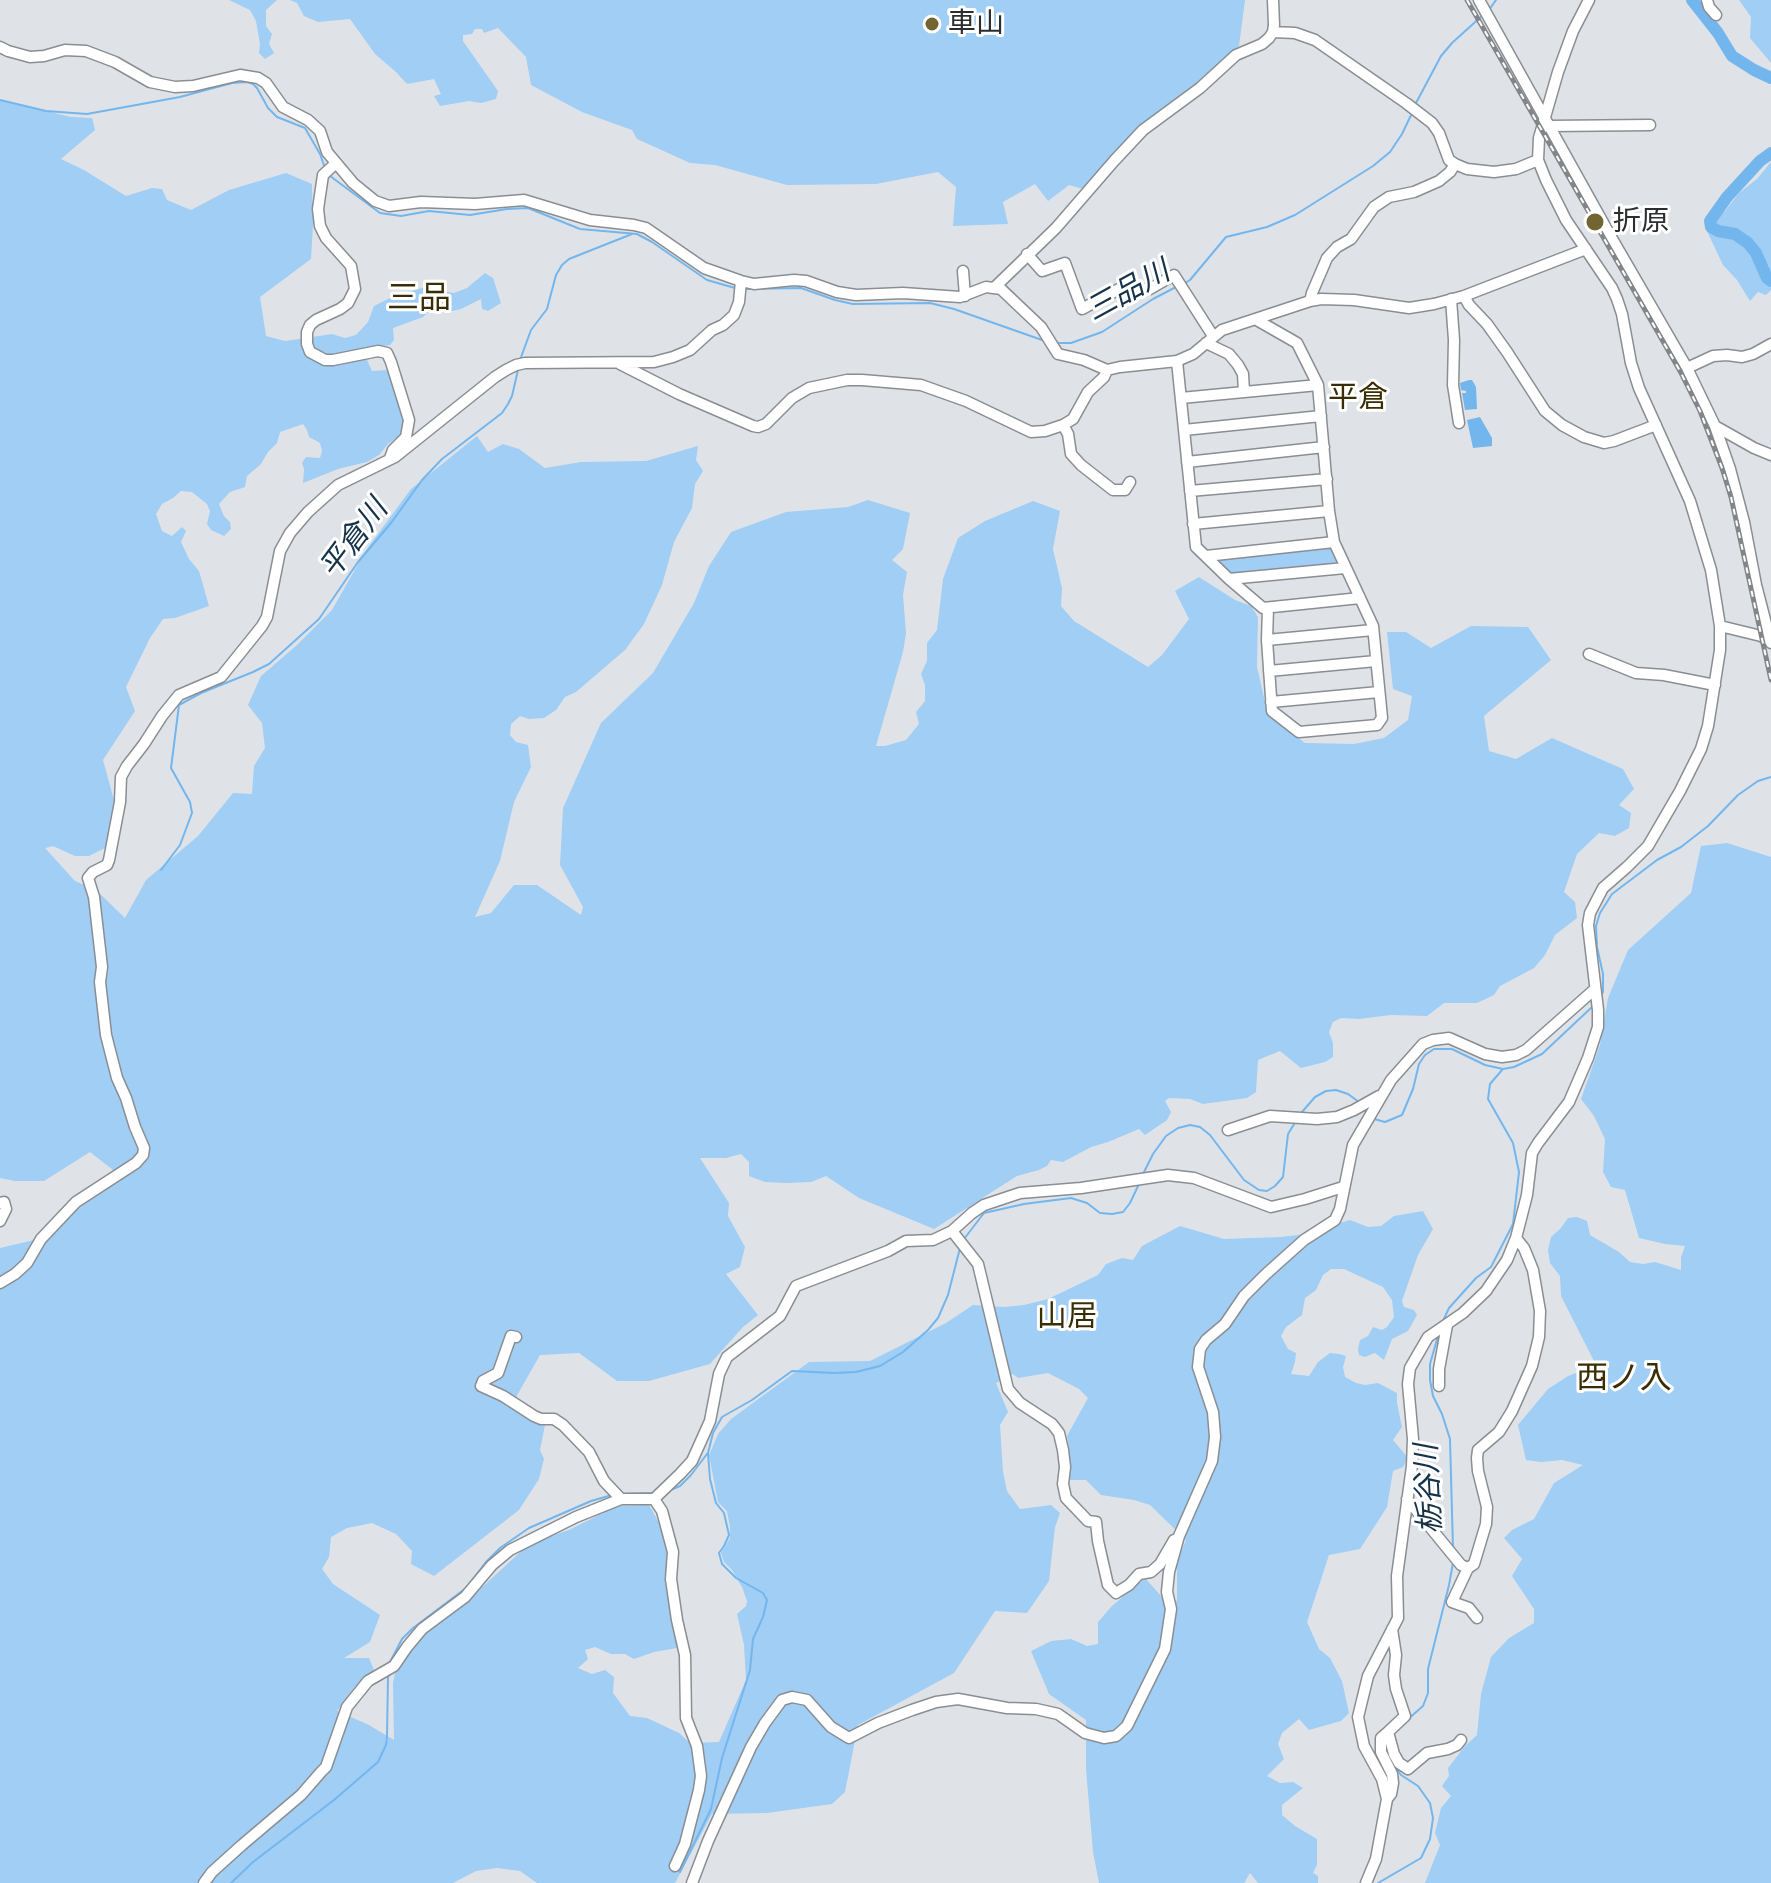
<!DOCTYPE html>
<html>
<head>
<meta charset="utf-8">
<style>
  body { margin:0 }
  canvas { display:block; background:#dfe3e8 }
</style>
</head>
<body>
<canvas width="1771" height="1883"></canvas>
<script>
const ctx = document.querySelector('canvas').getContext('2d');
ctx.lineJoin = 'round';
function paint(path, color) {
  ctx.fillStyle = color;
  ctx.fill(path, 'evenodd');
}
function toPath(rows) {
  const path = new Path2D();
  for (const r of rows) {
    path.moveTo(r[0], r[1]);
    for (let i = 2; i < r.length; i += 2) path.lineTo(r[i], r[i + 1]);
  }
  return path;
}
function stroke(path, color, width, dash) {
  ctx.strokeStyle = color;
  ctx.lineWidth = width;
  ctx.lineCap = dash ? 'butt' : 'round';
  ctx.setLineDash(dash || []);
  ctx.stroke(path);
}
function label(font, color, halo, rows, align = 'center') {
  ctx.font = font + ' Quicksand,"Noto Sans JP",sans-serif';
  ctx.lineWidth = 6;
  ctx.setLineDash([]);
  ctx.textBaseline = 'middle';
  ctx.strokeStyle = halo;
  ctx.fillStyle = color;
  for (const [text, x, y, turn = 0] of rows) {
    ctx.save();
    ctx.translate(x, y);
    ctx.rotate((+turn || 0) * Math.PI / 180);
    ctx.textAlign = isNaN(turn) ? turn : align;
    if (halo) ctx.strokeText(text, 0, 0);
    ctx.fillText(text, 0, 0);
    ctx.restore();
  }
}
paint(toPath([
  [229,0,277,0,266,10,266,26,272,34,269,44,274,53,265,59,259,53,260,44,256,21,250,10],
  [290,0,1245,0,1239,46,1198,83,1142,126,1083,189,1069,185,1048,201,1035,184,1003,202,1008,224,953,226,956,187,938,172,876,184,787,185,715,165,690,163,637,139,632,130,582,112,531,85,526,57,498,28,484,33,482,29,475,29,472,34,463,35,463,41,498,91,496,99,481,103,469,101,440,106,434,96,441,94,434,79,407,84,396,72,375,54,350,19,318,22,304,16,297,3],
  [1739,0,1771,0,1771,63,1750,38,1751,17],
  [0,100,71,117,92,118,95,130,61,159,84,170,126,196,152,188,162,189,167,200,191,210,229,190,286,173,312,184,313,225,311,259,260,297,266,336,285,341,332,334,345,338,356,335,368,322,374,306,394,296,433,285,442,291,454,293,467,288,485,273,493,278,501,303,488,311,482,309,481,299,461,309,448,312,434,307,423,317,393,328,394,340,390,345,362,349,372,371,388,370,403,411,404,427,399,436,388,444,379,455,367,462,338,469,303,483,304,469,302,463,306,457,320,458,322,451,320,443,309,437,307,430,303,424,280,432,277,443,268,452,261,464,247,476,245,487,230,492,219,504,224,516,230,522,231,529,224,536,211,530,207,524,210,511,207,504,192,492,181,491,173,498,162,504,156,514,162,531,172,536,182,527,186,531,181,542,189,559,199,571,209,606,175,618,163,619,150,638,126,687,135,711,103,760,114,800,109,846,89,856,75,856,53,846,45,848,75,881,96,890,125,918,146,880,198,836,233,793,252,794,254,766,265,748,262,723,248,705,261,676,297,645,332,610,366,550,411,489,477,436,488,452,503,444,519,449,545,468,581,462,646,461,698,446,696,460,703,471,695,484,692,508,674,542,662,585,644,624,625,650,576,692,565,697,556,710,544,718,529,719,520,716,511,724,510,735,516,742,528,745,531,767,514,802,500,861,475,917,491,913,514,885,537,885,581,915,583,907,560,865,563,808,601,723,653,673,694,603,709,566,731,532,786,512,848,507,868,500,910,513,903,549,892,560,907,572,903,595,906,633,903,652,876,746,885,746,906,740,919,724,916,712,925,701,925,685,921,674,927,661,927,643,937,630,943,579,958,538,985,521,1033,501,1060,511,1053,549,1062,588,1061,606,1074,621,1148,667,1162,655,1189,619,1175,591,1199,577,1235,600,1251,606,1258,617,1257,667,1268,715,1305,743,1354,744,1384,738,1408,720,1412,696,1393,689,1387,632,1406,632,1431,648,1471,626,1528,627,1551,660,1484,716,1489,751,1516,759,1552,738,1623,769,1634,789,1619,805,1631,813,1629,828,1615,836,1599,833,1577,854,1564,892,1575,902,1577,918,1555,935,1545,955,1534,968,1500,986,1494,995,1477,1003,1444,1003,1427,1016,1391,1015,1359,1019,1341,1018,1333,1022,1329,1032,1333,1043,1333,1057,1325,1062,1301,1068,1280,1051,1258,1060,1256,1092,1247,1098,1203,1104,1190,1099,1169,1098,1165,1101,1171,1112,1167,1120,1145,1135,1139,1129,1108,1142,1091,1147,1063,1162,1051,1160,1047,1166,1039,1170,1017,1176,934,1229,859,1198,826,1176,811,1182,786,1183,765,1182,749,1176,749,1162,741,1154,726,1158,700,1158,729,1203,728,1216,745,1247,740,1267,726,1274,758,1315,743,1327,710,1364,649,1381,617,1381,579,1353,540,1355,515,1399,513,1408,531,1420,545,1425,540,1450,544,1459,539,1479,519,1510,434,1576,411,1564,412,1551,396,1534,372,1523,347,1528,331,1537,329,1557,322,1569,333,1584,380,1615,370,1642,344,1658,369,1658,374,1670,354,1688,337,1711,369,1725,394,1740,393,1683,400,1649,464,1604,530,1543,569,1530,617,1506,649,1505,661,1526,669,1550,667,1591,675,1623,678,1641,677,1648,654,1652,634,1659,625,1654,611,1654,595,1647,585,1650,588,1659,578,1668,592,1674,605,1670,614,1677,613,1693,630,1716,647,1718,679,1733,690,1743,719,1742,746,1680,744,1645,737,1614,746,1606,747,1601,742,1587,732,1570,724,1562,721,1553,730,1538,730,1527,727,1511,718,1502,709,1455,718,1434,731,1419,809,1362,870,1361,946,1323,973,1305,1005,1307,1024,1305,1048,1299,1098,1275,1106,1264,1122,1258,1133,1260,1142,1246,1180,1226,1224,1239,1280,1237,1326,1232,1340,1223,1350,1220,1368,1227,1381,1226,1394,1216,1423,1211,1433,1229,1418,1255,1402,1301,1404,1307,1414,1310,1417,1315,1408,1331,1392,1339,1384,1360,1375,1353,1365,1357,1359,1355,1358,1349,1360,1340,1368,1336,1373,1327,1382,1330,1387,1327,1394,1317,1392,1300,1383,1287,1344,1269,1331,1269,1323,1275,1316,1290,1305,1298,1302,1315,1286,1327,1281,1336,1288,1349,1296,1353,1295,1362,1291,1374,1309,1376,1318,1362,1330,1353,1339,1354,1346,1356,1343,1367,1345,1377,1356,1383,1365,1385,1378,1383,1397,1393,1397,1403,1402,1427,1393,1440,1408,1458,1403,1467,1393,1471,1387,1507,1360,1549,1329,1555,1307,1622,1319,1649,1330,1658,1342,1681,1349,1713,1341,1721,1309,1730,1299,1719,1282,1733,1278,1744,1284,1759,1267,1776,1280,1783,1293,1782,1303,1788,1282,1805,1282,1815,1295,1826,1317,1839,1317,1865,1313,1873,1318,1876,1318,1883,1258,1883,1250,1873,1244,1883,1099,1883,1093,1852,1086,1769,1086,1720,1049,1694,1031,1651,1051,1641,1071,1639,1087,1646,1098,1644,1098,1622,1112,1606,1145,1578,1163,1598,1177,1601,1177,1562,1186,1540,1150,1505,1134,1500,1101,1495,1086,1480,1068,1480,1069,1447,1067,1436,1088,1398,1079,1389,1048,1373,1018,1378,1013,1374,996,1383,1008,1412,1000,1425,1003,1472,1007,1491,1020,1509,1051,1505,1060,1513,1055,1527,1049,1581,1027,1613,995,1611,954,1673,858,1725,845,1792,832,1804,767,1813,712,1814,675,1883,537,1883,520,1871,497,1868,476,1871,453,1883,0,1883,0,1248,34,1240,122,1177,90,1152,44,1181,15,1181,0,1178],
  [1771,162,1771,290,1766,295,1758,292,1750,301,1737,280,1723,265,1705,227,1725,211,1739,193,1757,179],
  [1331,547,1340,563,1336,566,1233,576,1215,561,1216,557],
  [1727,843,1771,857,1771,1883,1425,1883,1440,1845,1435,1833,1441,1808,1451,1796,1442,1786,1449,1776,1448,1768,1465,1746,1477,1735,1481,1694,1491,1657,1509,1638,1534,1623,1534,1609,1512,1576,1522,1559,1504,1538,1512,1530,1534,1519,1554,1483,1583,1465,1562,1460,1541,1462,1526,1460,1518,1425,1548,1389,1568,1376,1596,1365,1561,1296,1560,1276,1550,1263,1548,1250,1551,1237,1560,1229,1568,1218,1577,1217,1587,1221,1590,1235,1619,1252,1630,1262,1643,1264,1655,1262,1681,1270,1681,1257,1685,1246,1665,1244,1639,1238,1625,1190,1611,1187,1603,1172,1605,1139,1594,1116,1581,1099,1600,1045,1608,998,1628,950,1691,893,1701,846]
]), '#a0cef5');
paint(toPath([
  [1469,380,1472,380,1476,387,1477,409,1465,410,1462,393,1466,393,1466,391,1461,390,1460,383],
  [1480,417,1492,438,1492,446,1473,448,1467,420]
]), '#73b6ee');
stroke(toPath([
  [1489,10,1496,0],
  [0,100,46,111,87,114,180,97,232,83,247,82,253,84,257,88,268,108,277,117,305,128,320,154,325,168],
  [1416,103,1441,56,1452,43,1484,14],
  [330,176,380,213,401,216,429,211,470,215,507,209,528,208,580,229,637,234,652,242,707,280,735,288],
  [1185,283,1190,280,1226,237,1267,227,1295,215,1373,166,1390,152,1402,134,1412,113],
  [745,289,801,288,835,300,853,304,930,303,954,309,1042,340],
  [1056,343,1071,343,1102,332,1153,299,1176,287],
  [520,360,531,330,547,309,556,275,562,265,569,259,632,234],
  [161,870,180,845,192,813,190,802,171,768,179,705,201,693,253,672,269,664,319,619,358,562,391,523,422,480,442,459,502,413,508,404,512,396,518,370],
  [1601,995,1603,992,1603,974,1597,947,1596,926,1600,913,1612,894,1657,860,1681,847,1708,826,1738,795,1758,781,1771,777],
  [1302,1112,1315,1097,1326,1091,1336,1090,1348,1094,1359,1102],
  [1374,1119,1385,1122,1402,1115,1413,1089,1419,1064,1425,1055,1434,1049,1452,1049,1485,1065,1503,1069,1514,1067,1542,1054,1592,1007],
  [1143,1174,1153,1154,1166,1136,1178,1128,1190,1125,1200,1127,1210,1135,1244,1180,1259,1190,1267,1191,1275,1186,1283,1177,1288,1134,1296,1121],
  [964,1239,984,1213,1024,1204,1071,1198,1087,1203,1100,1213,1112,1214,1123,1212,1130,1203,1139,1184],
  [1442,1323,1449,1308,1476,1278,1491,1267,1513,1224,1519,1172,1513,1143,1488,1099,1490,1084,1502,1070],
  [1438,1336,1430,1364,1430,1380,1433,1396,1442,1414,1450,1439,1453,1549],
  [666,1492,680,1486,691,1475,707,1454],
  [623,1494,652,1493],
  [390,1662,402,1639,413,1628,466,1588,486,1562,500,1548,529,1528,591,1501,612,1495],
  [1406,1721,1423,1706,1428,1693,1428,1669,1449,1585,1453,1563],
  [680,1872,711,1809,722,1758,750,1670,753,1639,763,1617,767,1600,763,1593,736,1578,722,1564,719,1553,724,1546,729,1535,724,1513,716,1503,710,1479,708,1453,713,1433,722,1417,752,1400,792,1371,834,1373,856,1372,880,1366,903,1352,928,1330,938,1318,948,1295,960,1248],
  [231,1883,253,1862,334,1800,378,1762,386,1745,387,1736,388,1676],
  [1378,1883,1421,1858,1430,1839,1433,1818,1430,1803,1418,1786,1401,1775,1390,1760]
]), '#73b6ee', 2);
stroke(toPath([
  [1692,0,1718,33,1732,56,1754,70,1771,78],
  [1771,153,1760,161,1727,197,1710,221,1711,227,1718,231,1735,234,1748,243,1756,253,1767,278,1771,281]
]), '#73b6ee', 12);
const minor = toPath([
  [1479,0,1611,237,1687,368,1715,426,1730,469,1744,522,1756,585,1771,643],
  [1707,0,1709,7,1716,15],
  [1273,32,1295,33,1315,40,1406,103,1432,123,1439,133,1449,160,1455,164,1467,169,1494,172,1516,169,1538,160],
  [0,47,8,51,30,57,44,56,65,50,86,51,115,62,150,82,175,87,193,86,240,75,258,78,266,83,283,107,308,120,320,131,327,152,353,183,375,201,389,206,421,202,475,204,524,200,590,220,634,225,646,228,704,268,741,281,754,284,794,280,806,281,837,292,856,295,903,293,960,297,986,287,1001,289,1041,327,1058,354,1084,360,1107,370,1120,367,1177,361,1193,354,1222,330,1310,301,1321,299,1354,300,1409,308,1434,304,1464,296,1586,249],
  [1550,126,1650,125],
  [335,164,323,175,318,209,320,226,326,238,351,266,355,289,348,303,340,309,316,320,310,325,307,332,307,344,310,352,325,360,333,360,378,351,387,353,391,362,409,420,406,437,393,450,390,458],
  [1027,254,1042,271,1065,263,1082,309,1119,289,1150,289,1174,275,1213,336],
  [963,271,965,296],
  [995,287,1056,228,1114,161,1143,130,1200,88,1236,55,1262,44,1269,38,1273,32,1274,25,1273,0],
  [1464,296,1469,305,1487,324,1507,352,1545,411,1562,425,1584,437,1604,443,1614,441,1656,425],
  [1451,299,1454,340,1453,385,1459,423],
  [1310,301,1312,293,1327,258,1337,247,1351,239,1374,207,1389,197,1414,192,1439,181,1450,172,1455,164],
  [1255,319,1297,343,1318,385,1329,511,1334,542,1373,626,1382,718,1377,725,1299,732,1272,711,1267,640,1268,608],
  [1206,343,1229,354,1238,365,1243,374,1244,392],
  [1177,361,1196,547,1229,579,1263,608,1360,598],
  [620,364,679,394,753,426,758,427,766,424,792,398,809,388,847,380,862,380,921,385,966,401,1031,432,1045,431,1063,425,1073,419,1088,392,1104,377,1107,370],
  [1687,368,1713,356,1727,355,1742,357,1753,354,1771,344],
  [1181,398,1318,385],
  [1063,425,1068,434,1071,454,1081,465,1113,490,1125,490,1130,482],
  [1715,426,1754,448,1771,455],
  [1184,430,1321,416],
  [1187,462,1324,447],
  [1190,491,1327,479],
  [1193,524,1329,511],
  [1206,556,1334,542],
  [1229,579,1345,568],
  [1720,626,1761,636,1770,641],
  [1267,640,1373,630],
  [1589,654,1636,673,1664,675,1715,685],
  [1269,671,1376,661],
  [1271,702,1379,692],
  [1228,1130,1270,1116,1317,1119,1337,1117,1354,1110,1379,1096],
  [0,1203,4,1202,6,1209,0,1221],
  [952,1231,978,1264,1008,1389,1020,1403,1052,1424,1059,1433,1063,1450,1065,1467,1063,1484,1066,1498,1088,1521,1096,1522,1098,1541,1108,1585,1116,1593,1129,1585,1139,1574,1151,1572,1160,1564,1174,1540],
  [0,1283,15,1274,27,1263,41,1239,76,1202,136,1163,143,1155,144,1148,135,1127,126,1098,117,1078,106,1035,100,982,102,967,94,897,88,878,93,872,107,865,109,860,120,802,121,777,127,766,144,744,162,716,179,695,221,677,262,626,267,617,280,551,290,533,308,512,338,485,395,457,495,377,506,370,516,365,525,363,654,362,673,357,690,350,712,330,723,325,734,315,739,302,741,281],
  [516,1337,511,1336,498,1373,483,1381,481,1386,503,1396,534,1416,541,1419,554,1419,563,1425,589,1452,604,1481,621,1499],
  [1439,1386,1439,1369,1447,1325],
  [654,1499,662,1511,673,1552,671,1579,677,1620,685,1655,686,1718,697,1746,701,1776,699,1790,685,1844,675,1866],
  [1407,1499,1461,1565,1468,1568,1474,1564,1486,1524,1487,1507,1478,1471,1477,1458,1478,1450,1499,1432,1512,1411,1532,1366,1539,1337,1540,1311,1533,1270,1524,1248,1516,1238],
  [1468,1568,1452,1602,1469,1608,1477,1618],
  [1388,1732,1405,1716,1396,1689,1394,1675,1396,1655,1392,1629],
  [1387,1799,1382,1779,1364,1746,1358,1717,1368,1676,1398,1618,1397,1576,1412,1466,1413,1439,1408,1384,1410,1368,1428,1337,1463,1313,1486,1291,1507,1260,1516,1238,1527,1195,1532,1153,1538,1143,1569,1102,1588,1058,1598,1027,1598,1010,1588,925,1590,913,1603,888,1627,867,1648,846,1680,791,1701,749,1708,726,1720,650,1720,626,1711,570,1690,501,1639,388,1631,363,1622,314,1617,299,1612,288,1566,220,1546,180,1538,160,1539,138,1558,72,1573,31,1589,0],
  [204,1883,212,1872,242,1845,301,1795,321,1772,326,1767,347,1707,368,1681,394,1666,407,1647,422,1629,465,1597,492,1565,510,1550,576,1517,621,1499,654,1499,680,1474,692,1461,710,1421,719,1374,727,1357,780,1316,796,1286,888,1251,906,1241,933,1240,952,1231,972,1213,984,1205,1020,1193,1081,1188,1168,1175,1194,1178,1271,1207,1305,1199,1343,1187],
  [692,1883,708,1841,751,1747,765,1723,782,1700,792,1697,807,1700,831,1727,849,1738,878,1723,912,1710,936,1702,958,1699,1007,1708,1036,1709,1058,1714,1085,1733,1104,1738,1116,1736,1127,1726,1165,1649,1171,1609,1167,1592,1169,1572,1179,1536,1212,1461,1215,1437,1213,1412,1198,1367,1200,1349,1206,1340,1225,1324,1244,1296,1266,1274,1304,1240,1335,1220,1340,1209,1353,1145,1391,1080,1423,1044,1433,1040,1449,1038,1485,1054,1502,1057,1516,1055,1526,1050,1595,989],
  [1366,1883,1376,1859,1387,1799,1391,1794,1393,1783,1392,1774,1381,1752,1381,1738,1388,1732,1394,1754,1399,1763,1408,1769,1427,1753,1448,1749,1457,1745,1461,1740]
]);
stroke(minor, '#8a8e92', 13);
stroke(minor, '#fff', 10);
const rail = toPath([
  [1467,0,1680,371,1700,411,1722,468,1731,497,1771,680]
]);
stroke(rail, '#838689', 5);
stroke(rail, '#fff', 2, [6]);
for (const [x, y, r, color] of [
  [932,24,8,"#726532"],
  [1595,222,10,"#726532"]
]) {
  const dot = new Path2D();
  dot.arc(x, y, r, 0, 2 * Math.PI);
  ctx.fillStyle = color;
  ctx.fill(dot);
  stroke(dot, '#fff', 3);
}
label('28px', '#2b2d2e', '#fff', [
  ["車山",948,24],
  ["折原",1613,222]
], 'left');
label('italic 30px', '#153249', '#fff', [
  ["三品川",1128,291,-29],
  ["平倉川",354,539,-53],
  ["栃谷川",1429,1489,-93]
]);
label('30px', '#392e03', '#fff', [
  ["平倉",1358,398],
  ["山居",1067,1317]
]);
label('32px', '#392e03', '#fff', [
  ["三品",419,298],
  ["西ノ入",1624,1378]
]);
</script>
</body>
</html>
